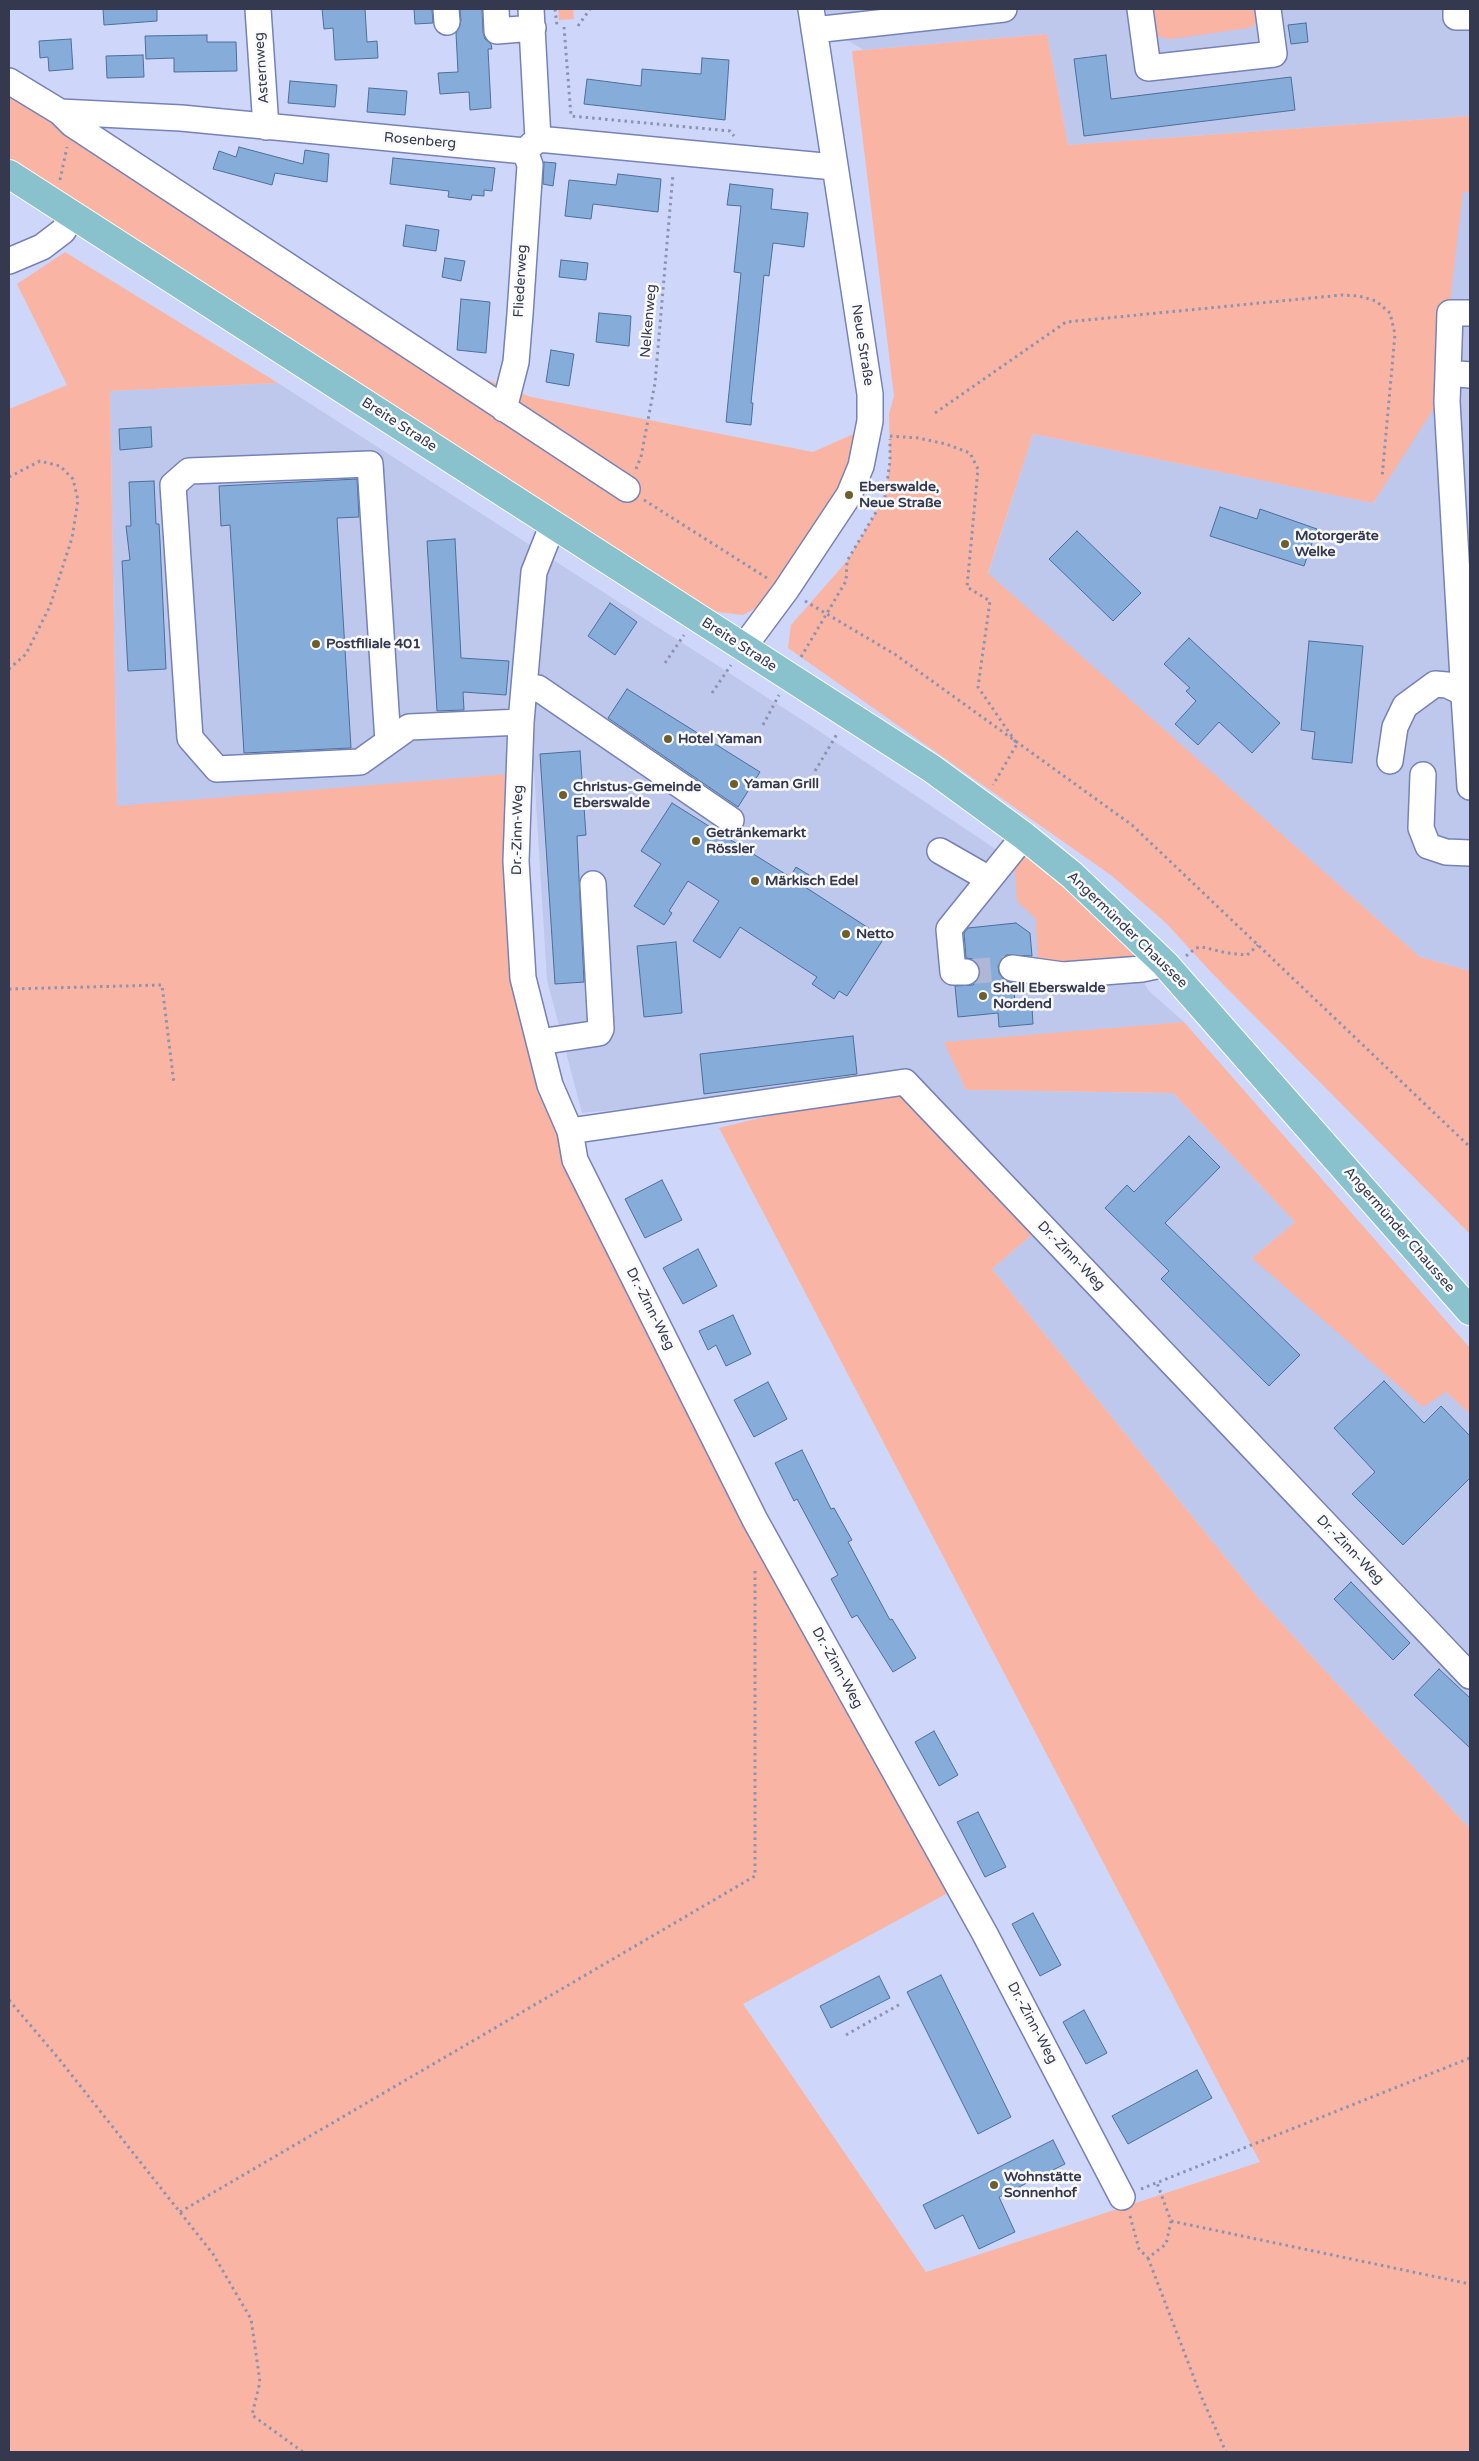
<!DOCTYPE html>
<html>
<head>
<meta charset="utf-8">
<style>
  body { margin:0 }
  #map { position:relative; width:1479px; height:2461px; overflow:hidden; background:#ced7f9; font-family:"Varela Round",sans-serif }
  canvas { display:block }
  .frame { position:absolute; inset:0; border:10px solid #34394f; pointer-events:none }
</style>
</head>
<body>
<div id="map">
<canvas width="1479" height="2461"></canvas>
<div class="frame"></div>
</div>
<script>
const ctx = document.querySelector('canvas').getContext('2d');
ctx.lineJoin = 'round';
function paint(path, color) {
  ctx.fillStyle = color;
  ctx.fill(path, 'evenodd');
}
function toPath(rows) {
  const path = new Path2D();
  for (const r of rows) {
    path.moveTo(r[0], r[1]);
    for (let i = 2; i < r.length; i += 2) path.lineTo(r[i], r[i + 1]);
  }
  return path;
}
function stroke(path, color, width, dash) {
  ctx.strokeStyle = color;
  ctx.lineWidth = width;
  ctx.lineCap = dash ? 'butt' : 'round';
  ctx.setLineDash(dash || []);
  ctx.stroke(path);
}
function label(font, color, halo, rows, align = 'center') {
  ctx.font = font + ' "Varela Round",sans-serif';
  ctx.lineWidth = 5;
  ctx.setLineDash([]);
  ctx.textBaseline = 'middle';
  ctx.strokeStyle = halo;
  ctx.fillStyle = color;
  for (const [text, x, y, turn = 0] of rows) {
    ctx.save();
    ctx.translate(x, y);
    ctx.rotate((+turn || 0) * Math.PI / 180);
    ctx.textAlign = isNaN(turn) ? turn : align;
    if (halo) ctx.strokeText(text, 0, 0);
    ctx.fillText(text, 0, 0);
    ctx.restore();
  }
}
paint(toPath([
  [826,9,1470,9,1470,116,1068,145,1047,34,864,50,828,29],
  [1470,157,1470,971,1420,957,988,574,1033,434,1374,503,1463,192],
  [278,383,810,725,1030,872,1125,952,1149,991,1184,1022,945,1043,966,1090,1173,1093,1295,1222,1252,1258,1446,1392,1470,1414,1470,1829,1255,1594,992,1269,1042,1226,905,1082,582,1113,547,980,534,772,117,807,110,391]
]), '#bdc8ec');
paint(toPath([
  [558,9,573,9,574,19,559,20],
  [1154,9,1260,9,1257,23,1249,28,1172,39,1159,37,1156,33],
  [1047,34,1068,145,1470,116,1470,192,1463,192,1438,402,1373,503,1033,434,988,573,1420,957,1470,971,1470,1234,1209,970,1166,923,1112,876,788,648,791,625,847,561,885,497,890,461,889,414,894,396,852,51],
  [9,77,465,371,531,397,813,452,858,432,852,463,816,534,765,603,743,615,718,612,690,600,9,164],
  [65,252,278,383,110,391,117,806,519,773,523,978,575,1160,959,1887,743,2004,926,2272,1260,2162,719,1128,905,1082,1042,1226,992,1269,1255,1594,1470,1829,1470,2452,9,2452,9,409,67,385,17,284],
  [1027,853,1139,954,1137,964,1038,966,1036,919,1017,901,1014,856],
  [1184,1022,1470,1348,1470,1414,1446,1392,1423,1407,1252,1258,1295,1222,1173,1093,966,1090,944,1042]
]), '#fab4a4');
const building = toPath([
  [103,9,157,9,157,21,104,25,103,9],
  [322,9,365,9,367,42,377,41,378,58,335,60,333,28,324,29,322,9],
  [414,9,432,9,433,23,415,24,414,9],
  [460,9,482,9,483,32,485,39,491,44,492,49,488,49,491,108,470,110,469,92,440,94,438,73,458,72,456,33,461,21,460,9],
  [1306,23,1308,42,1291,44,1288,25,1306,23],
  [207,35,207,42,236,42,237,71,174,72,174,58,146,59,145,36,207,35],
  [71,39,73,69,49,71,48,57,40,58,39,41,71,39],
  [143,55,144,77,107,78,106,56,143,55],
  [1106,55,1111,99,1291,77,1295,110,1084,136,1074,59,1106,55],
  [702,58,729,60,725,120,584,104,587,79,641,86,642,69,701,74,702,58],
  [290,81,337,85,335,107,288,103,290,81],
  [369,88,407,91,405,115,367,112,369,88],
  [239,147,303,164,305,150,329,154,327,182,275,173,272,185,213,169,219,151,236,157,239,147],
  [393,158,495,168,492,191,484,190,484,196,472,195,471,200,448,197,449,191,390,184,393,158],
  [544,162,556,163,553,186,543,184,544,162],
  [618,174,661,179,658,212,593,204,591,219,565,216,569,180,616,185,618,174],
  [730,184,773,189,771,209,808,213,804,247,773,243,769,276,764,275,751,403,753,403,751,425,726,422,741,273,734,272,741,206,727,205,730,184],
  [406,225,439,230,436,251,403,246,406,225],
  [445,258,465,261,461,281,442,277,445,258],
  [561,260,588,263,586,280,559,277,561,260],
  [461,299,490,302,486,353,457,350,461,299],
  [599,313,631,316,629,346,596,342,599,313],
  [551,350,574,354,569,386,546,382,551,350],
  [151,427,152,447,120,450,119,429,151,427],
  [357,479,359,517,337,518,351,748,244,753,230,525,221,526,219,486,357,479],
  [154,481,156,524,159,524,160,541,166,669,128,671,122,561,130,560,126,526,131,526,129,482,154,481],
  [1220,507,1257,519,1260,509,1317,529,1304,566,1210,536,1220,507],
  [1077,531,1141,593,1113,621,1049,559,1077,531],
  [455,539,461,658,509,661,506,695,463,692,464,710,437,711,427,541,455,539],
  [610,603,637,622,615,655,588,636,610,603],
  [1189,638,1280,723,1252,753,1219,722,1198,745,1175,724,1196,701,1186,691,1190,688,1164,664,1189,638],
  [1309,641,1363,646,1352,763,1312,759,1315,732,1301,730,1309,641],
  [627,689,760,772,738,807,608,718,627,689],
  [580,751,586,835,577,836,584,982,555,984,540,754,580,751],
  [672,803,790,877,796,867,809,875,802,885,884,938,847,996,839,991,834,999,812,984,817,977,740,927,720,958,693,941,719,901,688,881,669,911,672,913,664,925,634,906,661,864,641,851,672,803],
  [1016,923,1030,933,1032,956,1006,955,998,966,999,973,1004,980,1013,983,1016,1009,1032,1007,1033,1024,999,1027,998,1013,958,1017,955,986,973,985,978,980,980,972,978,964,973,959,966,958,964,933,968,928,1016,923],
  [676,942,682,1013,644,1017,637,946,676,942],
  [853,1036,857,1074,704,1094,700,1054,853,1036],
  [1189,1136,1220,1167,1165,1223,1300,1355,1269,1386,1161,1279,1169,1271,1105,1208,1127,1185,1134,1192,1189,1136],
  [662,1180,682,1220,645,1238,625,1199,662,1180],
  [698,1249,717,1286,683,1304,663,1268,698,1249],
  [733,1315,751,1354,726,1366,716,1345,708,1350,699,1331,733,1315],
  [1384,1381,1424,1423,1441,1406,1470,1436,1470,1478,1403,1545,1352,1494,1375,1472,1334,1428,1384,1381],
  [768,1382,787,1419,754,1437,734,1400,768,1382],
  [802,1450,831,1509,834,1508,852,1540,848,1542,890,1620,892,1619,916,1658,893,1672,857,1615,852,1618,831,1579,838,1575,797,1499,794,1501,775,1463,802,1450],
  [1351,1582,1410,1643,1393,1660,1334,1599,1351,1582],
  [1439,1669,1470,1698,1470,1748,1414,1695,1439,1669],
  [934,1731,958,1775,939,1786,915,1742,934,1731],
  [978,1812,1006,1867,985,1877,957,1822,978,1812],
  [1033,1913,1061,1965,1040,1976,1012,1924,1033,1913],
  [941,1975,1011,2117,978,2134,907,1992,941,1975],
  [879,1976,890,1998,831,2028,820,2006,879,1976],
  [1084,2010,1107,2053,1086,2064,1063,2022,1084,2010],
  [1197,2070,1212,2098,1128,2144,1112,2116,1197,2070],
  [1053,2140,1065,2164,999,2197,1015,2232,979,2249,963,2215,935,2229,923,2205,1053,2140]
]);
paint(building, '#86acda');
stroke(building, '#4c6f9a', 1);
stroke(toPath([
  [966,972,1012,968]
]), '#afb7d7', 25, [25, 12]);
const minor = toPath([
  [258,9,266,127],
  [446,9,447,22],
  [496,9,497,31,533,28],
  [531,9,538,139],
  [1140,9,1148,68,1274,54,1268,9],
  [1456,9,1456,17,1470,17],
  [814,30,1004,9],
  [9,81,60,112,181,118,525,151,538,139,834,167],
  [60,112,72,124,627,489],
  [9,261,42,247,63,231,73,215],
  [1448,373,1450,313,1470,313],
  [504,409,516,362,520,314,530,165,525,151],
  [553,524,534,572,521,722,516,861,523,978,550,1085,570,1131,575,1160,755,1520,985,1934,1122,2197],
  [743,648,786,590,849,495,861,466,870,421,870,394,811,9],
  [524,688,538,688,731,820],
  [1464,696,1447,402,1448,373,1470,375],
  [1470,696,1464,696,1470,787],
  [388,742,370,464,189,471,173,485,190,738,217,769,360,762,409,727,521,722],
  [1390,761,1395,727,1405,706,1435,684,1447,685,1458,690,1464,696],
  [1423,775,1421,828,1428,846,1446,852,1470,853],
  [940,851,989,879],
  [1012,968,1063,975,1142,969,1165,964],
  [966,972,953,972,949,929,1024,836],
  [539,1042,599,1033,601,1029,593,884],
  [570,1131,905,1082,1470,1676]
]);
const major = toPath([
  [9,174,931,768,1024,836,1072,875,1165,964,1470,1311]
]);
stroke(minor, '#7682b5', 28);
stroke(major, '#fff', 30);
stroke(toPath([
  [555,9,557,26],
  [578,26,590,9],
  [564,27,571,116,730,131,734,136],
  [60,180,67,147],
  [935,413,1066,322,1342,295,1359,296,1376,301,1390,313,1395,334,1382,478],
  [890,436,918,438,946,444,970,453,978,469,967,587,990,601,978,687,1017,744,993,785],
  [636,469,641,457,655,383,673,174],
  [9,477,40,461,60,466,73,479,78,500,72,538,50,606,26,654,9,669],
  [644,500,767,578],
  [805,601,896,655,1132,825,1470,1147],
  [801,657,846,581,847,561,885,497,890,461,890,439],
  [665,663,684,635],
  [712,693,731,665],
  [763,725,779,695],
  [815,771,837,734],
  [1186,956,1196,948,1202,947,1227,953,1247,955,1258,945],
  [9,989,162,985,174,1084],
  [9,2000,59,2059,213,2254,251,2319,260,2382,252,2415,303,2452],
  [846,2035,902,2003],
  [1141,2189,1470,2058],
  [180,2212,755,1876,755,1567],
  [1130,2216,1139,2249,1148,2258,1166,2244,1171,2221,1157,2183],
  [1171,2221,1470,2284],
  [1148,2258,1201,2396,1226,2452]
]), '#8c93b0', 3, [2.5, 4]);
stroke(minor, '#fff', 25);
stroke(major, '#89c1cc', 28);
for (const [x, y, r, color] of [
  [849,495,5,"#6d5f2c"],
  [1285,544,5,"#6d5f2c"],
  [316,644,5,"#6d5f2c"],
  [668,739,5,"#6d5f2c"],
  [734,784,5,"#6d5f2c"],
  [563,795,5,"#6d5f2c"],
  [696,841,5,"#6d5f2c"],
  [755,881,5,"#6d5f2c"],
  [846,934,5,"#6d5f2c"],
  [983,996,5,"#6d5f2c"],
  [994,2185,5,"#6d5f2c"]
]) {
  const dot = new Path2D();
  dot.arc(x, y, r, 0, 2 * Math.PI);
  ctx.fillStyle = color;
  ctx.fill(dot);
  stroke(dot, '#fafafa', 2);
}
label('14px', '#34394f', '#fafafa', [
  ["Asternweg",262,68,-94],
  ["Rosenberg",420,141,5],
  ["Fliederweg",521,281,-87],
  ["Nelkenweg",649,321,-85],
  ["Neue Straße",862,345,81],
  ["Breite Straße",399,425,33],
  ["Breite Straße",739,645,33],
  ["Dr.-Zinn-Weg",518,830,-89],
  ["Angermünder Chaussee",1127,930,44],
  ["Angermünder Chaussee",1399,1230,49],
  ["Dr.-Zinn-Weg",1071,1256,46],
  ["Dr.-Zinn-Weg",650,1309,63],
  ["Dr.-Zinn-Weg",1350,1550,46],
  ["Dr.-Zinn-Weg",837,1668,61],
  ["Dr.-Zinn-Weg",1032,2023,62]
]);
label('bold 14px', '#34394f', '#fafafa', [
  ["Eberswalde,",859,487],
  ["Neue Straße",859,503],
  ["Motorgeräte",1295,536],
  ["Welke",1295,552],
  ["Postfiliale 401",326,644],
  ["Hotel Yaman",678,739],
  ["Yaman Grill",744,784],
  ["Christus-Gemeinde",573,787],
  ["Eberswalde",573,803],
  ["Getränkemarkt",706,833],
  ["Rössler",706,849],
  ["Märkisch Edel",765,881],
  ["Netto",856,934],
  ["Shell Eberswalde",993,988],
  ["Nordend",993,1004],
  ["Wohnstätte",1004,2177],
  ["Sonnenhof",1004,2193]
], 'left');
</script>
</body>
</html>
